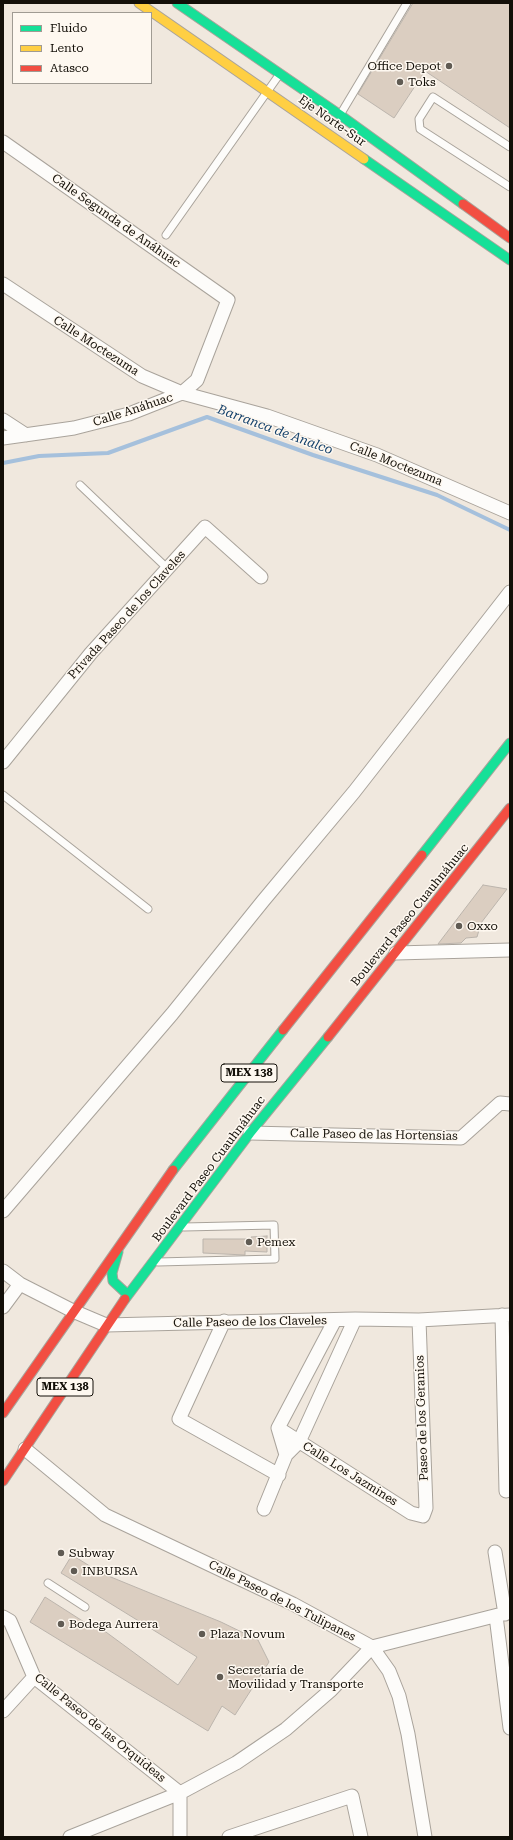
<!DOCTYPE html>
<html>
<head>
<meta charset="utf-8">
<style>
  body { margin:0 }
  #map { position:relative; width:513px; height:1840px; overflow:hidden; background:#f0e8de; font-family:"Roboto Serif",serif }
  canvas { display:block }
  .frame { position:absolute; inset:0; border:4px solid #130f08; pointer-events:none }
  .legend { position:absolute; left:12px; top:12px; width:140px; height:72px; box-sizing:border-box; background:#fef8f0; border:1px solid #a09b93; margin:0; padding:5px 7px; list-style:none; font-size:12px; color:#130f08 }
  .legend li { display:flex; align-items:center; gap:8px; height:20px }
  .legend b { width:20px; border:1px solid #a09b93 }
</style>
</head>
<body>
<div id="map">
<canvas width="513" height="1840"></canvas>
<div class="frame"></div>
<ul class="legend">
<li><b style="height:5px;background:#16e098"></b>Fluido</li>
<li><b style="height:5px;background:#ffcf43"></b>Lento</li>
<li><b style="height:5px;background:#f24e42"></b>Atasco</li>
</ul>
</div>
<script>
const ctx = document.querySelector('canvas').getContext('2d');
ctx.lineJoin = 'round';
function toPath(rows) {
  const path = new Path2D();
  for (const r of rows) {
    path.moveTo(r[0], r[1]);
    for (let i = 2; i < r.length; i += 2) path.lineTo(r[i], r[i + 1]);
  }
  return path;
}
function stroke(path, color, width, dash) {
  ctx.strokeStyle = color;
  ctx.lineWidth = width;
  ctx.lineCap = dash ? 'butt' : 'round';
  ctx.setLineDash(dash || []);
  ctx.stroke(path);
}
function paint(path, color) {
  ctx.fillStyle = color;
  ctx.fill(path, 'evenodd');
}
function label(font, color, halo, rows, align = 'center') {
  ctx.font = font + ' "Roboto Serif",serif';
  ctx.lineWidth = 3;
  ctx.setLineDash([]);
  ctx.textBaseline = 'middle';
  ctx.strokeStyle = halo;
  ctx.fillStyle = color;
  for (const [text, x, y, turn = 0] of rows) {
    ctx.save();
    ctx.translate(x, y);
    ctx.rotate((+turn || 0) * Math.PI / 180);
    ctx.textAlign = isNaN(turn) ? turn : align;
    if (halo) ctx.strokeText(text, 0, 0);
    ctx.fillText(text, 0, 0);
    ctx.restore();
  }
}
stroke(toPath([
  [3,463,39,456,108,453,207,417,313,455,437,495,510,530]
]), '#a5c0dc', 4);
const building = toPath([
  [413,3,510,3,510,128,425,71,394,118,358,94,413,3],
  [483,885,507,889,481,923,477,937,466,938,461,943,438,944,483,885],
  [267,1236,267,1252,245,1251,245,1255,203,1253,203,1239,251,1239,251,1237,267,1236],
  [72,1555,101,1573,221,1622,258,1640,269,1662,235,1715,222,1706,208,1731,30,1622,45,1597,92,1627,95,1624,178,1685,197,1657,61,1573,72,1555]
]);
paint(building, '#dbcec1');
stroke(building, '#bbb4ac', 1);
const lane = toPath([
  [340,115,407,3],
  [510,147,433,97,419,119,420,129,510,187],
  [166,235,279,75],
  [80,485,168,569],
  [3,795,148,909],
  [158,1262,275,1259,274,1225,184,1227],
  [48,1583,85,1607]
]);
const street = toPath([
  [3,142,228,300,197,380,182,393,129,414,74,428,3,438],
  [3,284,142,376,182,393,267,416,377,455,510,513],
  [3,420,26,435],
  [3,762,91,653,205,527,261,577],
  [396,953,510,950],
  [250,1133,461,1138,500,1103,510,1104],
  [3,1211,172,1014,263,901,354,792,510,592],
  [3,1271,20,1284,73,1311,106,1325,355,1319,419,1320,510,1315],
  [3,1307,20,1284],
  [502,1315,506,1491],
  [224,1321,179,1419,279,1475],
  [278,1428,411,1513,423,1516,426,1508,419,1320],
  [25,1449,105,1515,293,1604,372,1647,389,1671,399,1696,408,1734,425,1837],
  [286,1455,278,1428,335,1320],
  [264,1509,286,1455,299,1442,355,1319],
  [495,1552,505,1614],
  [496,1616,510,1728],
  [3,1617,10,1621,34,1677,180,1793,180,1837],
  [372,1647,510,1612],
  [3,1711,34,1677],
  [70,1837,180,1793,236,1763,286,1729,331,1690,372,1647],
  [229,1837,352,1796,361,1837]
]);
const fast = toPath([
  [177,3,340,115,463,204],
  [364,159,510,260],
  [422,855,510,743],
  [173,1170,283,1030],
  [118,1252,112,1273,113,1281,128,1295],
  [125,1299,250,1133,328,1037]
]);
const slow = toPath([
  [139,3,364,159]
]);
const jam = toPath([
  [463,204,510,238],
  [283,1030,422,855],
  [328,1037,510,808],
  [3,1413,173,1170],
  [3,1481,125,1299]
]);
stroke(lane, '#a9a39b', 9);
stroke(street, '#a9a39b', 15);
stroke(fast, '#a9a39b', 11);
stroke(slow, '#a9a39b', 11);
stroke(jam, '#a9a39b', 11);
stroke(lane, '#fdfcfa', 7);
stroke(street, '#fdfcfa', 13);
stroke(fast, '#16e098', 9);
stroke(slow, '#ffcf43', 9);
stroke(jam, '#f24e42', 9);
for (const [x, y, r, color] of [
  [449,66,4,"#605b53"],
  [400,82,4,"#605b53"],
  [459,926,4,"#605b53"],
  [249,1242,4,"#605b53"],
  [61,1553,4,"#605b53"],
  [74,1571,4,"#605b53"],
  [61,1624,4,"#605b53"],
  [202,1634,4,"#605b53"],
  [220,1677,4,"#605b53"]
]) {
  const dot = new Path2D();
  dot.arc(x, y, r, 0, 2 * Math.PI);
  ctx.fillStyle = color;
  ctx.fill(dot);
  stroke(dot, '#fef8f0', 1.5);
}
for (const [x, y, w] of [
  [249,1073,56],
  [65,1387,56]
]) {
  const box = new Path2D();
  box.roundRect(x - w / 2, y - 9, w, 18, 3);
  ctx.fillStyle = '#fef8f0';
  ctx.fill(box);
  stroke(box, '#130f08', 1);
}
label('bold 11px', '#130f08', null, [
  ["MEX 138",249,1073],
  ["MEX 138",65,1387]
]);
label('12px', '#130f08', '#fef8f0', [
  ["Office Depot",441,66,"right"],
  ["Toks",408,82],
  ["Oxxo",467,926],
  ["Pemex",257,1242],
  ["Subway",69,1553],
  ["INBURSA",82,1571],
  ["Bodega Aurrera",69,1624],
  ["Plaza Novum",210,1634],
  ["Secretaría de",228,1670],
  ["Movilidad y Transporte",228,1684]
], 'left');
label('12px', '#130f08', '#fef8f0', [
  ["Eje Norte-Sur",332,121,35],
  ["Calle Segunda de Anáhuac",116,221,35],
  ["Calle Moctezuma",96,346,33],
  ["Calle Anáhuac",133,410,-18],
  ["Calle Moctezuma",396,464,22],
  ["Privada Paseo de los Claveles",127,615,-48],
  ["Boulevard Paseo Cuauhnáhuac",410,915,-51],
  ["Calle Paseo de las Hortensias",374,1135,1],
  ["Boulevard Paseo Cuauhnáhuac",209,1169,-53],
  ["Calle Paseo de los Claveles",250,1322,-1],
  ["Paseo de los Geranios",422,1418,-92],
  ["Calle Los Jazmines",350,1474,32],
  ["Calle Paseo de los Tulipanes",282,1601,27],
  ["Calle Paseo de las Orquídeas",100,1728,39]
]);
label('italic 13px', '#14416b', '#fef8f0', [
  ["Barranca de Analco",275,430,20]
]);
</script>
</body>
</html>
